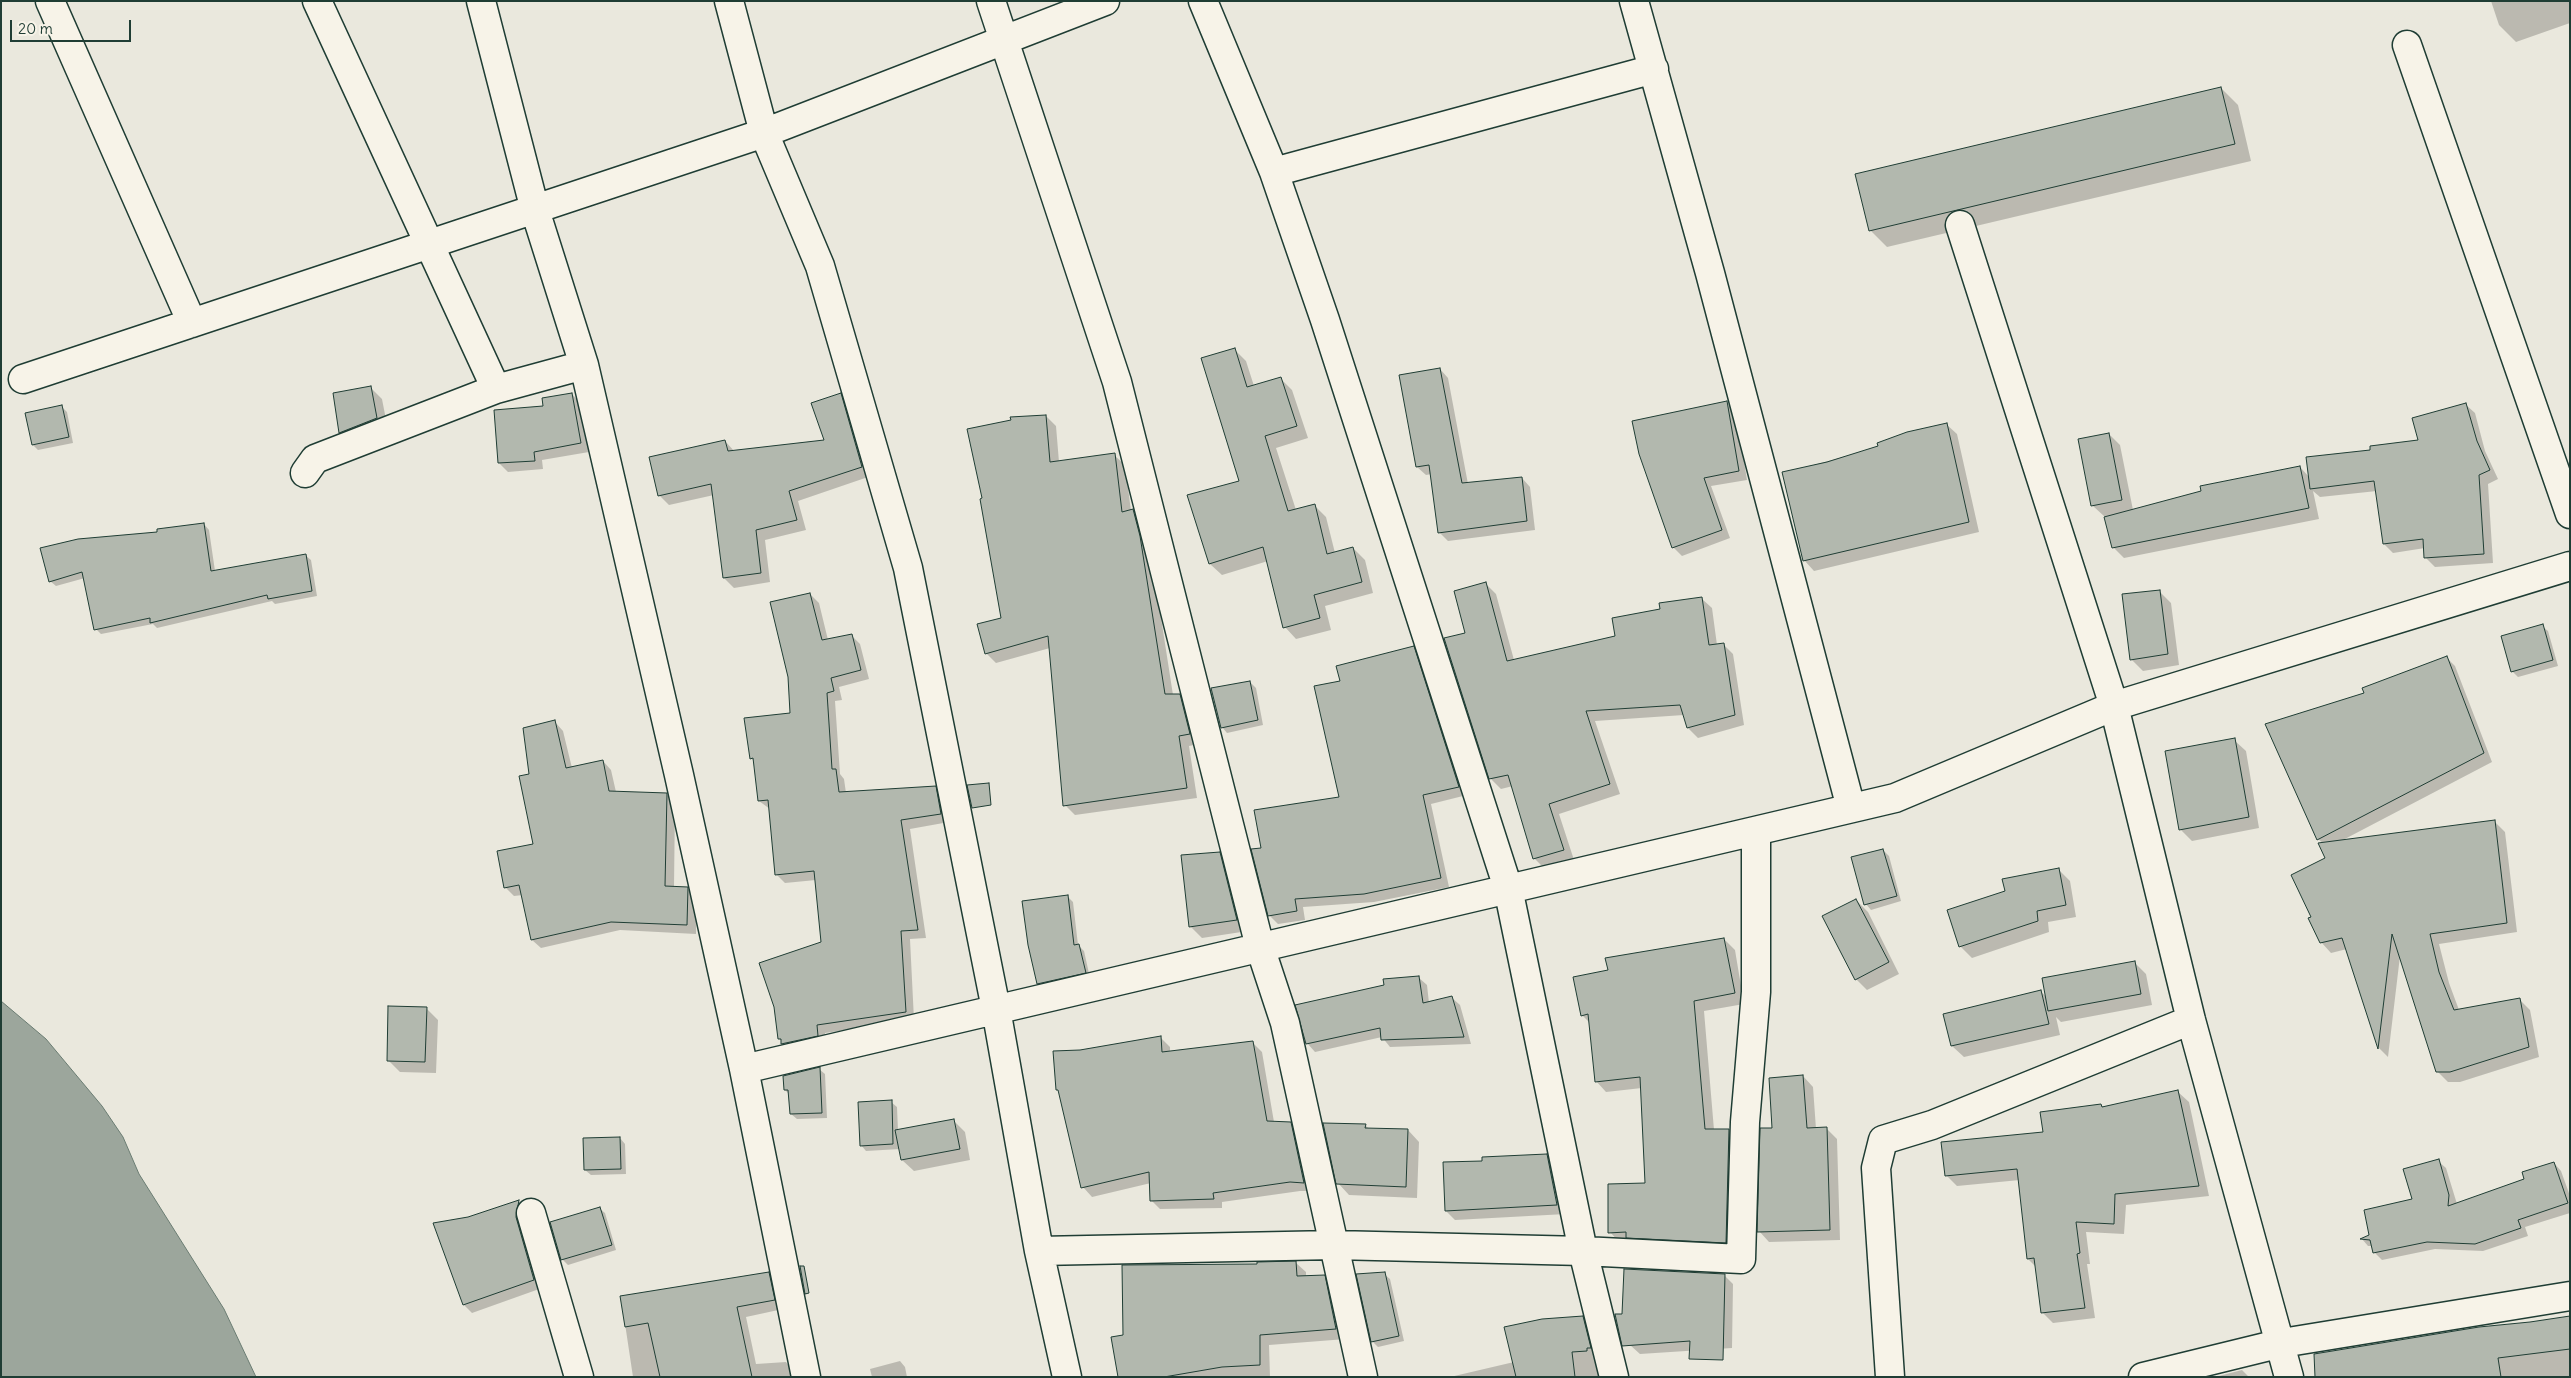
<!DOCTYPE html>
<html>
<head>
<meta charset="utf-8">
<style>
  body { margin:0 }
  #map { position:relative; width:2571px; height:1378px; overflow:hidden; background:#eae8dd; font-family:Delius,sans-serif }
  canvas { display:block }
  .frame { position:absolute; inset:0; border:2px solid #1f3d34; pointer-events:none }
  .scale { position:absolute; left:10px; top:20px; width:121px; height:22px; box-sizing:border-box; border:2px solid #1f3d34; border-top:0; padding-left:6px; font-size:15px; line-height:18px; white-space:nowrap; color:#1f3d34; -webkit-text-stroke:4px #f7f3e8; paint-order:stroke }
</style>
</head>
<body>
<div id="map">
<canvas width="2571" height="1378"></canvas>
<div class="frame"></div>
<div class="scale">20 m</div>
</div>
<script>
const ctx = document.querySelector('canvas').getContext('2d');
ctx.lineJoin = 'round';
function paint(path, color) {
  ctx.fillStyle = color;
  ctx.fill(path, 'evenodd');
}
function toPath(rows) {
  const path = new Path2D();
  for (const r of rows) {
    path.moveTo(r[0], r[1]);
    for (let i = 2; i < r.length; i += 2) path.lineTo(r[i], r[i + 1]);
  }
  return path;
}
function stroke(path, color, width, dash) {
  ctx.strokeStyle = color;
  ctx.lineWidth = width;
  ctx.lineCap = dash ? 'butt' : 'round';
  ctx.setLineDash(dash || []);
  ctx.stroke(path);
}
const water = toPath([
  [1,1001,46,1039,102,1106,123,1137,139,1174,224,1309,256,1377,1,1377,1,1001]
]);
paint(water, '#9ca69c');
stroke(water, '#6a7c72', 1);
paint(toPath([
  [2491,1,2570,1,2570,23,2516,42,2499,25],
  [2221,88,2238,105,2251,161,1887,247,1870,230],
  [1234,349,1246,361,1254,386,1280,378,1292,390,1308,438,1276,448,1296,510,1315,506,1326,517,1335,553,1353,548,1365,560,1373,593,1325,606,1331,630,1296,639,1285,627,1268,561,1222,575,1210,564,1241,482],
  [1440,369,1448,378,1468,484,1522,478,1530,487,1535,530,1448,541,1439,532,1432,474,1426,475,1417,467,1401,376],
  [370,387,382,399,388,430,352,444,340,432],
  [572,394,580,403,589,452,542,460,543,469,508,472,499,463,545,408],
  [841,395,850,405,871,476,798,501,806,530,765,540,770,582,734,588,724,578,714,495,669,505,659,495,725,441,735,452,826,442],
  [1727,402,1736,411,1747,480,1711,486,1730,538,1682,556,1673,547],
  [2465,404,2475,413,2485,451,2498,479,2488,484,2493,563,2435,567,2426,558,2425,548,2393,553,2384,544,2377,491,2320,497,2313,491,2319,519,2124,558,2113,547,2105,517,2093,506,2109,434,2120,445,2133,510,2300,467,2310,478,2372,451,2420,441],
  [62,407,67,412,73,443,38,450,33,445],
  [1046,416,1056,426,1059,462,1114,455,1125,465,1131,511,1143,521,1150,547,1173,695,1179,695,1190,706,1199,744,1189,746,1197,798,1075,815,1065,805,1050,648,996,663,986,653,1003,618],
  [1946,424,1957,434,1979,532,1814,571,1804,560,1784,473,1880,447],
  [204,524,209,530,215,571,305,555,311,560,317,596,275,604,272,601,157,628,153,624,101,634,96,629,85,578,56,586,50,581,159,533],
  [1486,584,1496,594,1514,660,1616,637,1661,610,1701,598,1712,608,1717,645,1723,644,1733,654,1744,725,1698,738,1688,728,1684,715,1595,721,1620,794,1559,814,1574,860,1545,869,1535,859,1513,786,1501,789,1491,779,1446,639,1467,634],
  [2160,592,2171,603,2179,665,2143,671,2131,659],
  [810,594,819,603,828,640,851,635,860,644,869,679,839,687,842,700,835,701,840,774,844,779,846,793,935,788,944,796,949,822,910,829,926,938,910,939,914,1020,825,1033,826,1044,791,1052,779,1038,822,943,816,880,785,883,776,874,770,809,759,801,755,762,751,758,791,714],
  [2542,626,2548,631,2558,666,2518,677,2512,671],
  [1413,647,1422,656,1467,795,1431,804,1449,887,1374,902,1303,907,1305,920,1278,924,1269,915,1262,849,1341,798,1341,682],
  [2446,657,2455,666,2492,762,2341,841,2494,821,2505,832,2517,932,2439,944,2449,983,2459,1010,2520,1000,2530,1010,2539,1057,2460,1082,2448,1082,2437,1071,2400,956,2388,1057,2379,1048,2347,949,2331,953,2321,942,2313,917,2327,858,2323,843,2318,839,2366,694],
  [1250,682,1256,688,1263,725,1227,733,1222,727],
  [555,722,563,731,572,768,603,761,611,770,616,792,666,794,675,803,674,887,687,888,696,897,696,934,620,930,541,948,532,940,523,895,514,896,505,887,535,845,531,775],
  [2234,740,2246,751,2259,828,2192,841,2180,829],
  [1883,850,1889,856,1901,901,1871,910,1866,904],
  [1219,853,1231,865,1248,931,1202,938,1190,926],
  [2058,869,2070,881,2076,917,2048,922,2049,932,1972,958,1960,946,2006,892],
  [1067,896,1073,902,1078,945,1084,951,1090,978,1044,989,1038,983],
  [1856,900,1868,912,1899,974,1867,990,1856,979],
  [1724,939,1735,950,1744,1004,1704,1011,1714,1130,1729,1130,1739,1140,1736,1252,1620,1243,1610,1232,1646,1184,1642,1088,1606,1092,1596,1081,1591,1024,1582,1015,1609,971],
  [2134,962,2146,974,2152,1005,2061,1022,2056,1017,2060,1035,1964,1057,1952,1046,2041,992,2047,997],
  [1418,977,1427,985,1429,1003,1451,997,1460,1005,1471,1044,1390,1047,1382,1037,1315,1052,1307,1043],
  [426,1008,438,1020,436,1073,400,1072,388,1060],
  [1161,1038,1170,1047,1170,1052,1252,1042,1262,1052,1274,1122,1290,1123,1300,1132,1313,1191,1300,1191,1222,1202,1222,1208,1160,1209,1151,1200,1151,1183,1092,1197,1083,1187,1060,1092,1057,1089,1080,1051],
  [819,1069,825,1074,827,1118,797,1119,791,1114,790,1095,785,1090],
  [1803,1076,1813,1087,1816,1129,1826,1128,1837,1139,1840,1240,1769,1242,1759,1231,1774,1129],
  [2178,1092,2189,1102,2209,1196,2126,1205,2124,1234,2086,1232,2090,1264,2087,1264,2095,1318,2053,1323,2043,1313,2036,1267,2028,1259,2020,1180,1957,1186,1946,1175,2044,1133,2101,1105,2104,1108],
  [891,1102,897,1107,898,1131,953,1120,965,1132,970,1160,914,1171,902,1160,900,1149,866,1151,861,1145],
  [1365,1125,1369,1129,1408,1130,1419,1142,1417,1198,1349,1195,1338,1183],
  [620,1138,625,1144,626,1174,591,1175,585,1170],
  [1546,1155,1556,1164,1566,1214,1455,1220,1446,1211],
  [2438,1161,2446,1168,2457,1204,2525,1179,2554,1163,2561,1171,2570,1196,2570,1213,2525,1227,2528,1236,2483,1251,2435,1249,2382,1260,2374,1252,2373,1246,2368,1246,2362,1239,2371,1236,2413,1200],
  [518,1201,526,1209,542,1288,472,1313,464,1305,434,1224,468,1218],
  [599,1208,605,1213,616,1250,568,1265,562,1259],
  [1296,1263,1306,1272,1306,1277,1324,1276,1334,1286,1346,1339,1269,1345,1270,1377,1119,1377,1259,1265],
  [768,1273,778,1282,783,1309,746,1317,756,1364,786,1362,797,1377,633,1377,621,1297],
  [1384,1274,1390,1279,1404,1341,1378,1347,1372,1341],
  [1724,1275,1733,1284,1732,1348,1640,1354,1630,1345],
  [1582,1317,1591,1326,1603,1377,1450,1377,1514,1362],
  [2570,1318,2570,1377,2349,1377],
  [900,1361,905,1367,907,1377,872,1377,870,1369],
  [2242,1370,2249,1377,2215,1377]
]), '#0003');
const building = toPath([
  [2221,87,2235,144,1869,231,1855,174,2221,87],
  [1235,348,1247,387,1281,377,1297,426,1265,436,1288,511,1315,504,1327,554,1353,547,1362,582,1314,595,1320,618,1283,628,1263,547,1209,564,1187,495,1239,481,1201,358,1235,348],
  [1440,368,1462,483,1522,477,1527,521,1438,533,1429,465,1416,467,1399,375,1440,368],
  [371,386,377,418,339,433,333,393,371,386],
  [572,393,581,443,534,452,535,461,498,463,494,410,543,406,542,398,572,393],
  [841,393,862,467,789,491,797,520,756,530,761,573,723,578,711,484,658,496,649,457,725,440,728,451,824,440,811,403,841,393],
  [1727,401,1739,471,1704,478,1722,530,1672,548,1639,454,1632,421,1727,401],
  [2466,403,2477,441,2490,470,2479,475,2484,554,2424,558,2423,539,2383,544,2374,481,2310,489,2306,457,2370,450,2370,446,2418,440,2412,418,2466,403],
  [62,405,69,437,32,445,25,413,62,405],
  [1046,415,1050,462,1115,453,1122,512,1133,509,1140,536,1165,694,1180,694,1190,734,1179,736,1187,788,1063,806,1048,636,985,654,977,624,1001,618,980,499,982,498,967,429,1011,420,1010,417,1046,415],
  [1947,423,1969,522,1803,561,1782,472,1827,462,1878,446,1877,443,1907,432,1947,423],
  [2109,433,2122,500,2091,506,2078,439,2109,433],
  [2300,466,2309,508,2112,548,2104,517,2201,491,2200,486,2300,466],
  [204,523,211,571,306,554,312,591,268,599,267,595,150,623,150,618,94,630,82,572,49,582,40,548,78,539,157,532,157,529,204,523],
  [1486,582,1507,661,1615,636,1612,618,1660,609,1659,603,1702,597,1709,645,1724,643,1735,715,1687,728,1680,705,1586,711,1610,784,1549,804,1564,850,1533,859,1508,775,1489,779,1444,638,1465,633,1454,591,1486,582],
  [2160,590,2168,654,2130,660,2122,594,2160,590],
  [810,593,822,640,852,634,861,670,831,678,834,691,827,693,832,769,836,769,839,792,936,786,941,814,901,820,918,930,901,931,906,1012,817,1025,818,1036,781,1044,781,1039,778,1039,774,1007,759,963,821,942,814,871,775,875,768,800,758,801,753,758,750,759,744,718,790,713,788,677,770,602,810,593],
  [2543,624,2553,660,2511,672,2501,636,2543,624],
  [1414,646,1459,787,1423,795,1441,878,1364,894,1295,899,1297,911,1268,916,1251,849,1261,848,1254,810,1339,797,1314,686,1340,681,1336,666,1414,646],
  [2447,656,2484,753,2317,840,2265,724,2364,693,2362,688,2447,656],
  [1250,681,1258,720,1221,728,1211,688,1250,681],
  [555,720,566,768,603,760,609,791,667,793,665,886,688,887,687,925,611,922,531,940,519,885,504,888,497,851,533,844,519,776,529,774,523,728,555,720],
  [2235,738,2249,817,2179,830,2165,751,2235,738],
  [989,783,991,805,972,808,967,785,989,783],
  [2495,820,2507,923,2430,934,2439,972,2454,1010,2520,998,2529,1047,2450,1072,2436,1072,2392,934,2378,1049,2342,938,2320,943,2308,918,2311,917,2291,875,2325,858,2318,843,2495,820],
  [1883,849,1897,896,1864,905,1851,857,1883,849],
  [1220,852,1237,920,1189,927,1181,855,1220,852],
  [2059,868,2066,905,2037,911,2038,921,1959,947,1947,910,2005,891,2002,879,2059,868],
  [1068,895,1074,945,1079,944,1086,973,1037,984,1028,945,1022,901,1068,895],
  [1856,899,1889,962,1855,980,1822,916,1856,899],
  [1724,938,1735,993,1694,1001,1705,1129,1729,1129,1726,1243,1626,1238,1626,1232,1608,1233,1608,1184,1645,1183,1640,1077,1595,1082,1588,1014,1581,1016,1573,977,1608,970,1605,958,1724,938],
  [2135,961,2141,994,2048,1011,2042,978,2135,961],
  [1419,976,1423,1003,1452,996,1464,1037,1381,1040,1380,1028,1306,1044,1295,1005,1384,985,1383,979,1419,976],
  [2041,990,2049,1024,1951,1046,1943,1014,2041,990],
  [388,1006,427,1007,425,1062,387,1061,388,1006],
  [1161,1036,1162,1052,1253,1041,1267,1121,1291,1122,1304,1183,1290,1182,1213,1193,1214,1199,1150,1201,1149,1172,1081,1188,1058,1090,1056,1090,1053,1051,1080,1050,1161,1036],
  [820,1067,822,1113,790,1114,788,1090,784,1090,783,1076,820,1067],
  [1803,1075,1807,1128,1827,1127,1830,1230,1757,1232,1760,1128,1772,1128,1769,1078,1803,1075],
  [2178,1090,2199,1186,2115,1194,2114,1224,2076,1222,2080,1253,2077,1254,2085,1308,2041,1313,2034,1258,2027,1259,2017,1169,1945,1176,1941,1142,2043,1132,2040,1112,2101,1104,2102,1107,2178,1090],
  [892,1100,893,1144,860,1146,858,1102,892,1100],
  [954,1119,960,1149,901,1160,895,1130,954,1119],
  [1323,1123,1366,1124,1365,1128,1408,1129,1406,1187,1336,1184,1323,1123],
  [620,1137,621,1169,584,1170,583,1138,620,1137],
  [1547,1154,1557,1205,1445,1211,1443,1162,1482,1161,1482,1157,1547,1154],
  [2439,1159,2449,1195,2448,1206,2524,1179,2522,1172,2554,1162,2568,1203,2518,1220,2521,1228,2475,1244,2427,1242,2373,1253,2370,1240,2360,1239,2369,1235,2364,1210,2412,1199,2403,1169,2439,1159],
  [519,1200,516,1217,534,1280,463,1305,433,1223,468,1217,519,1200],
  [600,1207,612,1245,561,1260,550,1222,600,1207],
  [1296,1261,1297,1276,1325,1275,1336,1329,1260,1335,1260,1365,1222,1367,1164,1377,1118,1377,1111,1337,1123,1335,1122,1265,1257,1264,1257,1262,1296,1261],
  [800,1266,804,1266,809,1293,805,1294,800,1266],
  [1624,1269,1725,1274,1723,1360,1689,1359,1690,1341,1622,1346,1615,1314,1622,1314,1624,1269],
  [769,1272,775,1300,737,1307,752,1377,660,1377,648,1323,625,1327,620,1296,769,1272],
  [1385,1272,1399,1336,1371,1342,1356,1274,1385,1272],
  [1583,1316,1591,1348,1587,1348,1587,1351,1572,1352,1575,1377,1516,1377,1504,1327,1542,1319,1583,1316],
  [2570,1316,2570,1349,2498,1358,2501,1377,2315,1377,2314,1354,2479,1327,2530,1322,2570,1316]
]);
paint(building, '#b2b8ae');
stroke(building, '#1f3d34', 1);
const minor = toPath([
  [50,1,192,323],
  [317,1,496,389],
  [481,1,535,210,584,365,679,775,744,1069,806,1377],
  [729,1,764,133,820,266,908,568,996,1009,1039,1251,1067,1377],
  [991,1,1117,382,1260,947,1285,1023,1363,1377],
  [1203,1,1274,172,1325,320,1508,888,1583,1251,1614,1377],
  [1634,1,1710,273,1851,808],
  [2407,45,2570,514],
  [1274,172,1654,69],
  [1960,225,2114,706,2191,1020,2289,1377],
  [23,379,764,133,1105,1],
  [305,473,315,459,496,389,584,365],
  [744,1069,1895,798,2114,706,2570,566],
  [531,1213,579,1377],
  [1039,1251,1334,1245,1583,1251,1741,1259,1745,1122,1756,992,1756,831],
  [1890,1377,1876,1168,1883,1140,1932,1125,2191,1020],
  [2143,1377,2282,1343,2570,1296]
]);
stroke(minor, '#1f3d34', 31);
stroke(minor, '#f7f3e8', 28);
</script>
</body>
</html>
